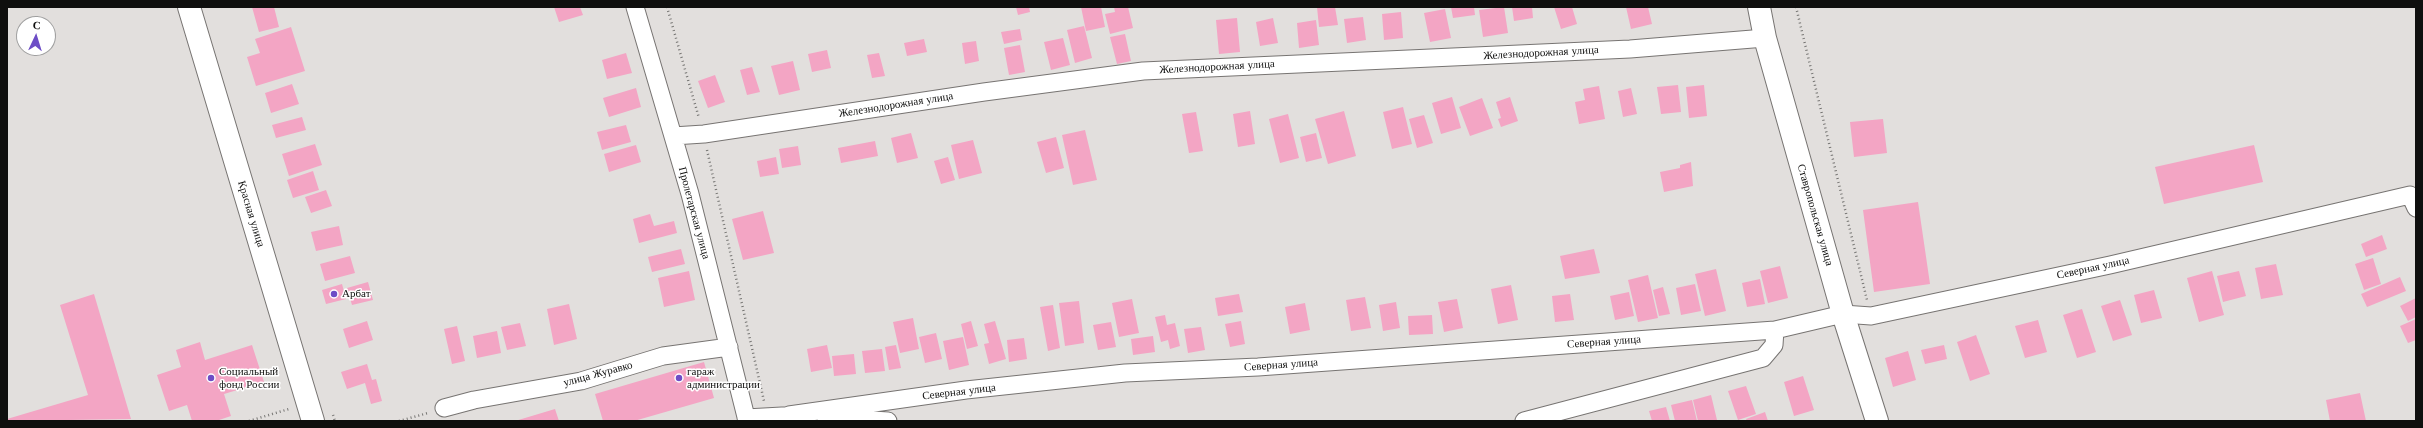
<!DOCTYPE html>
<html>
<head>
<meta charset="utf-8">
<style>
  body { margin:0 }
  #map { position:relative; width:2423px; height:428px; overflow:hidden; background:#e2dfdd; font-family:"Libre Baskerville",serif }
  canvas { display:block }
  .frame { position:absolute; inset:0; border:8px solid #0f0f0e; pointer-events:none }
  .north { position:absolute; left:16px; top:16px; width:40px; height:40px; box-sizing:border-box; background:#fff; border:1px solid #9f9f9f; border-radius:50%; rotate:4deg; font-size:11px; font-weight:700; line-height:16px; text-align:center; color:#0f0f0e }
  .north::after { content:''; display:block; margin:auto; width:14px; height:18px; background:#6d4dc6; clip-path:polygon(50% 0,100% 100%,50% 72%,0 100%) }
</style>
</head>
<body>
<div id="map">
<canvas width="2423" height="428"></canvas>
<div class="frame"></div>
<div class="north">С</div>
</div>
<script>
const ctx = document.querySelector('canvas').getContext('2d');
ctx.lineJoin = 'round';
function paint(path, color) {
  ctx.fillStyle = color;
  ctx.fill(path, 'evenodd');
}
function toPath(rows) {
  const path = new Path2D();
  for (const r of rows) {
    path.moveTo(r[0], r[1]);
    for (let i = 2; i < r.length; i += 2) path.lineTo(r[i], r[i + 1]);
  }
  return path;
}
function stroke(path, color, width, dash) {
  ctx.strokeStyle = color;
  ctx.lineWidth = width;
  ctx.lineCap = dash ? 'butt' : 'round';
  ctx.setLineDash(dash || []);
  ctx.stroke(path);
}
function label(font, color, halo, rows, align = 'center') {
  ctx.font = font + ' "Libre Baskerville",serif';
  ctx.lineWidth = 3;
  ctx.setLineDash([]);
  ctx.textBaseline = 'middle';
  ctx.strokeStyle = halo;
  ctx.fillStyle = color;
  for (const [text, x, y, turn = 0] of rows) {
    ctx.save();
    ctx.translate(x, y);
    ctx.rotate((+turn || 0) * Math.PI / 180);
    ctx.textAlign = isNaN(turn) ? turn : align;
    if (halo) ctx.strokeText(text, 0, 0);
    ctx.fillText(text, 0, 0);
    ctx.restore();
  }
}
paint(toPath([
  [252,7,274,7,279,27,259,32],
  [554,7,580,7,583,15,559,22],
  [1016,7,1029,7,1030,12,1018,15],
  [1081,7,1101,7,1105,27,1086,31],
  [1114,7,1128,7,1133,28,1110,34,1105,14,1115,12],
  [1317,7,1335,7,1338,25,1319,27],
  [1451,7,1474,7,1475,15,1453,18],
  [1504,7,1508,33,1483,37,1479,10],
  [1512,7,1532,7,1533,18,1514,21],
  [1554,7,1572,7,1577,24,1561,29],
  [1626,7,1648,7,1652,24,1631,29],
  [1445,9,1451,38,1430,42,1424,13],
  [1401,12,1403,38,1384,40,1382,14],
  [1363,17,1366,40,1347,43,1344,19],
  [1237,18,1240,52,1219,54,1216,20],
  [1273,18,1278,43,1260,46,1256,22],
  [1316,20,1319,45,1299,48,1297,23],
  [1084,26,1092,58,1075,63,1067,30],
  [291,27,305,71,256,86,247,57,260,53,255,39],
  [1020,29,1022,40,1004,44,1001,32],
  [1125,34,1131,61,1117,64,1110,37],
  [1063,38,1070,65,1051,70,1044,42],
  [924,39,927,52,907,56,904,43],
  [976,41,979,61,965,64,962,43],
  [1020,45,1025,72,1009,75,1004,48],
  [827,50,831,68,812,72,808,54],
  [626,53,632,73,607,79,602,60],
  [879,53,885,76,872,78,867,55],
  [793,61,800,90,779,95,771,66],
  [752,67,760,92,747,95,740,70],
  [715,75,725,102,708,108,698,81],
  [292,84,299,104,271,113,265,93],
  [1678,85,1681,112,1661,114,1657,87],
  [1704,85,1707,116,1689,118,1686,87],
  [1599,86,1605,119,1579,124,1575,102,1585,100,1583,89],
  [636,88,641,107,609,117,603,98],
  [1631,88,1637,114,1623,117,1618,91],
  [1452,97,1461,128,1441,134,1432,103],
  [1510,97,1518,121,1501,127,1498,119,1501,118,1496,102],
  [1482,98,1493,128,1470,136,1459,107],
  [1403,107,1412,144,1392,149,1383,112],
  [1250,111,1255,144,1238,147,1233,114],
  [1344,111,1356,156,1328,164,1315,119],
  [1196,112,1203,151,1189,153,1182,114],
  [1288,114,1299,158,1280,163,1269,119],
  [1424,115,1433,143,1417,148,1409,119],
  [302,117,306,130,276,138,272,125],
  [1883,119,1887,153,1854,157,1850,122],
  [626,125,631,142,602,150,597,132],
  [1085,130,1097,180,1073,185,1062,135],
  [911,133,918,158,897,163,891,138],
  [1316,133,1322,158,1306,162,1300,137],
  [1056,137,1064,168,1046,173,1037,142],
  [973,140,982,173,959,179,951,145],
  [875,141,878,156,841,163,838,148],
  [315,144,322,165,289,176,282,154],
  [636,145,641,162,609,172,604,154],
  [2254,145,2263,182,2164,204,2155,167],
  [798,146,801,165,782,168,779,149],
  [776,157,779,174,760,177,757,161],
  [948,157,955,180,941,184,934,161],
  [1691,162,1693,186,1664,192,1660,172,1680,168,1680,165],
  [313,171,319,190,293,198,287,180],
  [326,190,332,206,311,213,305,197],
  [1918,202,1930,284,1874,292,1863,210],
  [763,211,774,253,743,260,732,219],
  [650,214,654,226,674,221,677,233,639,243,633,219],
  [339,226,343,245,316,251,311,232],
  [2382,235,2387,249,2366,257,2361,244],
  [681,249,685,264,652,272,648,257],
  [1594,249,1600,273,1565,279,1560,256],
  [350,256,355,273,325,281,320,264],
  [2373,258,2381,284,2364,290,2355,264],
  [2276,264,2283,295,2261,299,2255,268],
  [1780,266,1788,298,1768,303,1760,271],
  [1716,269,1726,311,1705,316,1695,274],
  [689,271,695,300,664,307,658,278],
  [2212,271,2224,315,2199,322,2187,278],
  [2239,271,2246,296,2223,302,2217,276],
  [1648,275,1658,318,1638,322,1628,280],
  [2400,277,2406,291,2367,307,2361,294],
  [1760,279,1765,304,1747,307,1742,283],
  [368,282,373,300,352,305,347,288],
  [342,284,346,299,326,304,322,290],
  [1695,284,1701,311,1681,315,1676,288],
  [1511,285,1518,320,1498,324,1491,289],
  [1663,287,1670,314,1659,316,1653,290],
  [2154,290,2162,318,2141,323,2134,295],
  [1629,292,1634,316,1615,320,1610,296],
  [94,294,131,419,7,421,7,419,88,395,60,305],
  [1239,294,1243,312,1218,316,1215,298],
  [1570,294,1574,320,1555,322,1552,296],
  [1365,297,1371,328,1351,331,1346,300],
  [2416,298,2416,317,2408,321,2400,306],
  [1132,299,1139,333,1119,337,1112,303],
  [1457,299,1463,328,1444,332,1438,302],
  [2120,300,2132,335,2113,341,2101,306],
  [1079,301,1084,343,1065,346,1059,303],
  [1396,302,1400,328,1383,331,1379,305],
  [1305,303,1310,330,1290,334,1285,307],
  [569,304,577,339,554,345,547,309],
  [1053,305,1060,348,1048,351,1040,307],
  [2082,309,2096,352,2077,358,2063,315],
  [1165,315,1167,325,1175,323,1180,346,1170,349,1168,340,1161,342,1155,317],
  [1432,315,1433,334,1409,335,1408,316],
  [913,318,919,349,900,353,893,322],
  [2416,319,2416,340,2408,343,2400,326],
  [2038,320,2047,352,2025,358,2015,326],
  [367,321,373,340,349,348,343,329],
  [971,321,978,346,967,349,961,324],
  [995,321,1006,359,989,364,984,344,989,343,984,324],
  [1241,321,1245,344,1230,347,1225,324],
  [1111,322,1116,347,1098,350,1093,325],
  [520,323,526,346,507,350,501,327],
  [457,326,465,361,452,364,444,329],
  [1201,327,1205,350,1188,353,1184,329],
  [497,331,501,353,477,358,473,336],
  [936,333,942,359,925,363,919,337],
  [1976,335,1990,374,1970,381,1957,342],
  [1153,336,1155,352,1133,355,1131,339],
  [963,337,969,365,949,370,943,341],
  [1024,338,1027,359,1009,362,1007,340],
  [200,342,205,360,252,345,264,382,224,394,231,416,216,421,192,421,187,405,169,411,157,375,181,367,176,350],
  [827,345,832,368,811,372,807,349],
  [896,345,901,368,889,370,885,347],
  [1944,345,1947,359,1925,364,1921,350],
  [882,349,885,371,865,373,862,351],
  [1908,351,1916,380,1893,387,1885,358],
  [854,354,856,374,834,376,832,356],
  [704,362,714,398,634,421,603,421,595,394],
  [367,364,372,380,376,379,382,401,371,404,365,383,347,389,341,372],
  [1803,376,1814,410,1794,416,1784,382],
  [1746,386,1756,414,1738,420,1728,391],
  [2360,393,2366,421,2330,421,2326,400],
  [1711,395,1717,420,1698,421,1693,400],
  [1692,400,1697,421,1675,421,1671,405],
  [1666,407,1670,421,1652,421,1649,411],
  [555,409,559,421,515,421],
  [1765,412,1768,421,1747,421,1746,419]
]), '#f3a5c4');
const street = toPath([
  [635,7,690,194,747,421],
  [673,136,704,134,984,92,1143,71,1630,49,1765,38],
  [444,408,474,400,581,381,663,356,729,347],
  [789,415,966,390,1125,373,1258,367,1775,330,1843,314,1871,316,2110,265,2410,195,2416,208],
  [826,417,888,421],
  [746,418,800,415],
  [1524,421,1763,358,1774,345,1775,330]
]);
const secondary = toPath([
  [189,7,313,421],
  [1759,7,1765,38,1843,314,1877,421]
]);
stroke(street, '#777472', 19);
stroke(secondary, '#777472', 24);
stroke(toPath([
  [667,7,699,118],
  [1796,7,1867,300],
  [707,150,764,401],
  [333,415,335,421],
  [249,421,289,409],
  [399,421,428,413]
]), '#777674', 2.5, [1, 3]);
stroke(street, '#fff', 17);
stroke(secondary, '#fff', 22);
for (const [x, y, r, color] of [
  [334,294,4,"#6d4dc6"],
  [211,378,4,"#6d4dc6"],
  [679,378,4,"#6d4dc6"]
]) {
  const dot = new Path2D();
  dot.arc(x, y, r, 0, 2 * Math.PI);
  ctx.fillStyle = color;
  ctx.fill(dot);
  stroke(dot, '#fff', 1.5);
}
label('11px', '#0f0f0e', '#fff', [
  ["Железнодорожная улица",1541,53,-3],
  ["Железнодорожная улица",1217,67,-3],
  ["Железнодорожная улица",896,105,-9],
  ["Пролетарская улица",694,213,75],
  ["Красная улица",251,214,73],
  ["Ставропольская улица",1815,215,74],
  ["Северная улица",2093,268,-12],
  ["Северная улица",1604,342,-4],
  ["Северная улица",1281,365,-4],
  ["улица Журавко",598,374,-15],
  ["Северная улица",959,392,-7]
]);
label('11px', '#0f0f0e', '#fff', [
  ["Арбат",342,294],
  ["Социальный",219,372],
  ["фонд России",219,385],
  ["гараж",687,372],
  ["администрации",687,385]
], 'left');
</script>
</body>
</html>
